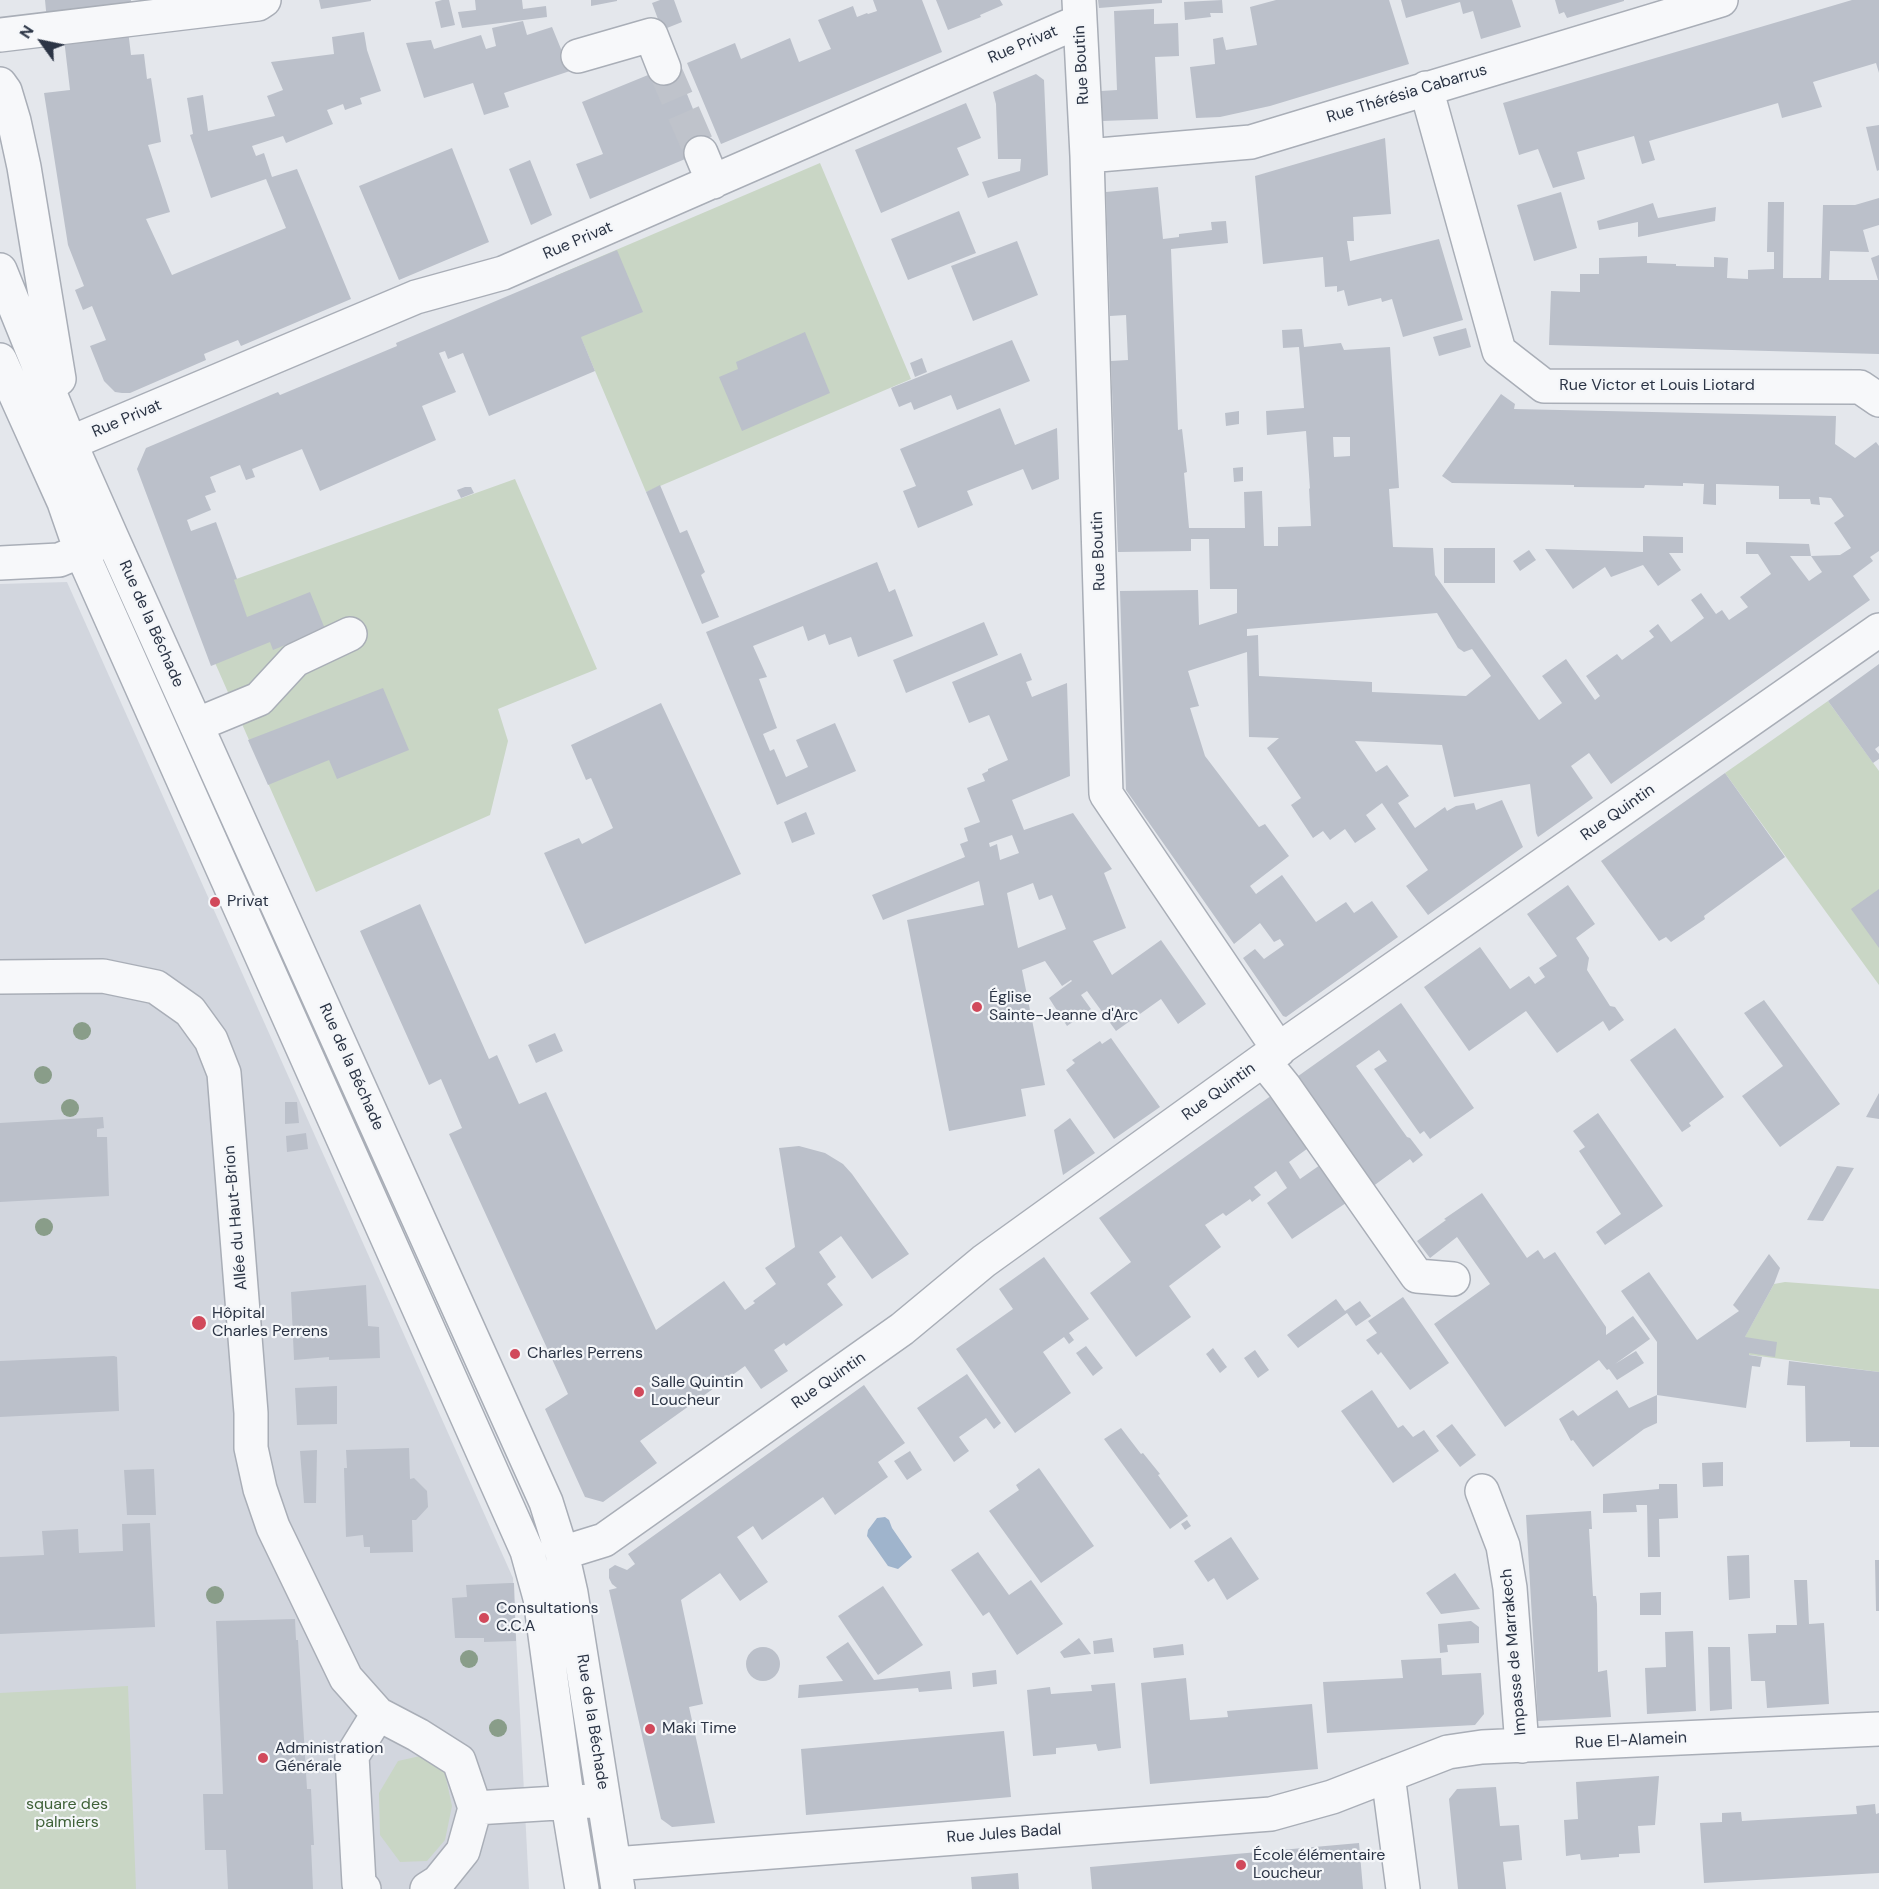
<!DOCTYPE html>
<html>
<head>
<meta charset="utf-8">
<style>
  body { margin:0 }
  #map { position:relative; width:1879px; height:1889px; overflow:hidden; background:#e4e7ec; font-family:"DM Sans",sans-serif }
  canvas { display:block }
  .north { position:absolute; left:12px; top:12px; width:60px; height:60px; -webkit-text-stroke:4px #f4f6f9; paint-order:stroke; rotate:303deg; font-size:16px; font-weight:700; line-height:24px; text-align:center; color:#2b3445 }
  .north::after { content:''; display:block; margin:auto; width:21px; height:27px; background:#2b3445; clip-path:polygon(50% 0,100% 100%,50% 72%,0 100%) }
</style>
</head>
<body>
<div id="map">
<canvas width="1879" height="1889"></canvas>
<div class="north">N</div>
</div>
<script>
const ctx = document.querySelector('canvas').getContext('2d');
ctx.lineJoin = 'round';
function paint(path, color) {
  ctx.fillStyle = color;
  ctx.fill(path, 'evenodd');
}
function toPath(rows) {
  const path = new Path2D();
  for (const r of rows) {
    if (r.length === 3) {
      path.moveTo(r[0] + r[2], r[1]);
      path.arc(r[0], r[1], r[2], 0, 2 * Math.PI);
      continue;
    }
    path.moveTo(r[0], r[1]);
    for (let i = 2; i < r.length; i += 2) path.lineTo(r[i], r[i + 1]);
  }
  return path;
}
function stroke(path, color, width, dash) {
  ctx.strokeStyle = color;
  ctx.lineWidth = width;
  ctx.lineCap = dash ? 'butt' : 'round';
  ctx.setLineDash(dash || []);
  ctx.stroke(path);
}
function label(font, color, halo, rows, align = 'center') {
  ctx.font = font + ' "DM Sans",sans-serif';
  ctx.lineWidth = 4.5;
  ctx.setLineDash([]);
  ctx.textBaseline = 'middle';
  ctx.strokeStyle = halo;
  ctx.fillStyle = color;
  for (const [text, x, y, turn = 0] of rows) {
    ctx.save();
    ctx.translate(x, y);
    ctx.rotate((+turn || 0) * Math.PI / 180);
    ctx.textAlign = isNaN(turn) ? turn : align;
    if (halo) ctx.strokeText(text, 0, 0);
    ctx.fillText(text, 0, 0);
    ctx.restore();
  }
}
paint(toPath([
  [67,582,513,1578,529,1889,0,1889,0,584]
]), '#d2d6de');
paint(toPath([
  [820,163,911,379,646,492,555,276],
  [515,479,597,669,498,709,508,741,490,815,316,892,186,597],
  [1828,701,1879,771,1879,985,1725,773],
  [1785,1282,1879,1289,1879,1372,1736,1353,1774,1284],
  [128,1686,136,1889,0,1889,0,1693],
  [420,1756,444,1769,452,1806,445,1840,427,1861,400,1862,380,1835,379,1793,398,1761]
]), '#c9d6c5');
paint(toPath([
  [885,1517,889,1520,892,1528,912,1557,898,1569,888,1566,867,1536,868,1530,877,1518]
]), '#9fb4cc');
paint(toPath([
  [45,0,131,0,131,2,145,0,146,9,47,21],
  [319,0,371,0,371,1,321,9],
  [442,0,449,0,455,25,441,28,435,2],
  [475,0,522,0,523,9,546,6,547,17,462,28,458,12,476,10],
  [591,0,617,0,617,1,591,6],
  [660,0,674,0,682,22,662,30,652,3],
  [873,0,922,0,942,52,721,144,687,63,735,43,741,59,790,38,799,62,831,49,818,20,853,6,857,17,867,13,868,14,877,11],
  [936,0,1000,0,1003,5,980,15,981,17,948,30],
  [1098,0,1162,0,1162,3,1099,8],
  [1222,0,1223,13,1210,13,1211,17,1185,20,1184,2],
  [1276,0,1389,0,1409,64,1270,106,1220,117,1196,118,1190,67,1215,64,1213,39,1223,37,1226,50,1257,45,1250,7],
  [1401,0,1512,0,1521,27,1481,39,1473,11,1463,14,1460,2,1406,18],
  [1555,0,1624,0,1624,1,1567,18,1564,12,1559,14],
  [1852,0,1879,0,1879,73,1876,63,1813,82,1822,107,1782,118,1778,103,1649,141,1655,160,1642,164,1634,136,1577,152,1585,179,1553,188,1538,149,1519,155,1503,103],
  [1154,9,1154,24,1178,23,1179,56,1155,57,1158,119,1102,121,1101,91,1117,90,1114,11],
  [523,21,527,35,552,27,570,71,504,93,509,107,484,115,473,83,424,98,406,43,431,40,434,49,481,35,486,49,496,46,492,28],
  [128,30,131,55,144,54,147,79,151,78,161,142,148,145,170,212,146,219,172,275,286,228,266,179,211,198,190,135,193,134,187,98,203,95,208,131,275,116,267,96,283,90,271,62,334,54,332,37,364,32,367,50,381,91,360,98,362,104,345,110,343,104,327,110,333,124,286,143,283,136,252,146,256,156,264,153,272,177,297,169,351,299,241,346,238,340,204,354,206,360,130,393,122,393,115,392,104,381,90,346,106,340,92,306,83,310,75,290,84,286,68,245,44,93,70,90,64,39],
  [675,64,709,149,590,199,576,164,603,154,582,102],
  [1036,74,1044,80,1048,175,988,198,982,182,1020,171,1021,159,998,159,996,104,993,92],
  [966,103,981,138,957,148,969,175,881,213,855,150],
  [1879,125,1879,170,1877,171,1866,127],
  [1385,138,1391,214,1353,217,1354,241,1347,241,1350,261,1439,239,1463,320,1403,337,1392,299,1382,302,1381,298,1348,306,1344,290,1337,292,1337,286,1325,287,1323,257,1263,264,1255,176],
  [452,148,489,242,399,280,359,186],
  [530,160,552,215,531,225,509,169],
  [1158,187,1163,239,1179,237,1179,234,1212,230,1211,222,1226,221,1228,243,1171,249,1178,430,1182,429,1187,472,1184,473,1189,528,1245,528,1244,492,1262,491,1264,546,1278,546,1278,527,1311,526,1309,488,1310,489,1306,431,1267,435,1266,411,1304,408,1299,347,1283,348,1282,330,1302,329,1304,347,1341,343,1344,350,1390,347,1399,488,1389,489,1393,547,1433,548,1435,575,1539,720,1562,703,1542,676,1566,659,1595,700,1600,696,1586,676,1617,654,1622,660,1654,637,1649,631,1658,624,1671,642,1688,630,1704,618,1691,600,1701,593,1716,614,1722,610,1729,620,1748,607,1740,597,1771,574,1758,554,1746,554,1746,542,1809,544,1811,556,1790,556,1809,581,1822,572,1811,556,1840,555,1851,548,1834,523,1844,516,1831,498,1819,497,1820,505,1811,504,1810,499,1779,499,1779,486,1716,484,1716,505,1703,504,1704,484,1683,483,1683,486,1645,485,1644,488,1574,487,1574,485,1452,483,1442,476,1501,394,1515,404,1514,409,1836,416,1835,444,1855,458,1876,442,1879,446,1879,551,1870,557,1873,561,1853,576,1870,600,1611,784,1589,753,1571,766,1593,798,1538,837,1536,833,1530,784,1454,797,1442,745,1355,741,1376,772,1387,765,1409,796,1398,803,1415,828,1445,807,1447,811,1456,806,1474,803,1476,810,1502,800,1523,847,1428,915,1406,886,1428,870,1382,803,1366,815,1376,829,1355,843,1345,829,1330,840,1323,831,1313,838,1291,805,1301,798,1267,748,1279,738,1249,737,1247,652,1188,671,1199,706,1190,708,1205,756,1259,827,1265,824,1289,856,1250,886,1256,894,1282,875,1316,922,1346,902,1354,913,1372,901,1398,937,1286,1017,1283,1016,1243,958,1255,949,1264,959,1284,945,1280,939,1274,942,1260,923,1234,944,1126,790,1120,591,1198,590,1199,625,1237,613,1237,589,1210,589,1209,539,1191,539,1191,551,1118,552,1111,361,1128,360,1126,315,1110,316,1106,192],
  [1333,437,1350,437,1350,456,1334,457],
  [1437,613,1458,648,1464,652,1472,649,1491,676,1466,696,1372,692,1372,682,1259,676,1258,635,1247,636,1247,629],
  [1561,192,1577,248,1534,261,1517,205],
  [1879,198,1879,225,1863,230,1869,252,1830,251,1829,280,1878,280,1871,258,1879,255,1879,354,1549,345,1551,291,1580,292,1580,274,1599,274,1599,258,1647,256,1647,263,1676,264,1676,266,1714,267,1714,257,1728,258,1727,278,1748,279,1748,270,1774,269,1774,252,1767,252,1768,202,1784,202,1783,278,1821,278,1823,205,1855,205],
  [1653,203,1658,218,1716,207,1715,221,1638,237,1638,222,1599,230,1597,221],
  [959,211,976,253,908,280,891,239],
  [1017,241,1038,295,973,321,951,266],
  [617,250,643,312,581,337,595,371,489,416,463,353,448,359,445,351,439,353,456,392,422,406,436,440,320,491,302,449,252,469,255,477,246,480,240,465,210,477,216,492,205,496,211,510,187,520,191,531,216,522,237,579,234,580,247,617,310,592,325,629,273,650,270,642,211,666,137,469,146,448,278,392,280,395,397,346,396,343],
  [1466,328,1471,347,1439,356,1433,337],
  [805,332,830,393,742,431,719,377,738,369,736,362],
  [1012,340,1030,381,957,410,951,395,914,410,911,402,899,407,891,388],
  [922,358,927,372,915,377,910,363],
  [1000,408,1015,445,1057,428,1059,479,1032,490,1023,469,967,491,973,505,918,528,903,491,916,486,900,449],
  [1239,411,1239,424,1226,426,1225,413],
  [1243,467,1243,481,1234,482,1233,468],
  [660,485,680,533,687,530,705,572,701,575,719,617,702,624,646,492],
  [465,487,471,487,474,493,461,498,457,490],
  [1643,536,1683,537,1683,553,1669,553,1681,570,1658,586,1643,565,1611,577,1605,567,1573,589,1545,549,1643,552],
  [1444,548,1495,548,1495,583,1444,583],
  [1529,550,1536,560,1520,571,1513,561],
  [877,562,889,592,895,589,913,636,858,657,851,637,829,645,825,634,808,641,803,626,753,646,767,677,759,679,777,728,763,734,770,751,774,749,786,777,808,767,796,740,835,723,856,771,777,805,706,632],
  [984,622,998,655,906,693,893,660],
  [1021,653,1032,680,1026,682,1032,697,1067,683,1070,776,1012,800,1024,830,1073,813,1112,869,1104,873,1126,928,1093,941,1112,975,1161,940,1206,1004,1178,1024,1161,999,1116,1031,1087,991,1081,995,1091,1009,1067,1026,1049,998,1072,981,1071,980,1062,986,1045,961,1022,970,1045,1085,1021,1089,1026,1116,949,1131,907,920,984,905,979,881,883,920,872,895,965,857,960,844,968,841,964,828,980,822,967,788,985,781,982,774,988,771,988,769,1008,760,989,715,969,723,952,682],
  [1012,835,1019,853,1000,860,997,844,990,847,989,843],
  [1033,883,1039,900,1052,895,1066,929,1018,948,1007,893],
  [1879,664,1879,746,1875,749,1879,754,1879,759,1873,763,1828,701],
  [383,688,409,750,337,779,329,760,268,785,248,740],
  [661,703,741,874,585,944,544,853,579,838,582,844,613,828,591,778,586,780,571,745],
  [1725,773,1785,857,1704,916,1705,919,1671,942,1666,937,1659,941,1601,861],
  [806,812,815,834,792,843,784,822],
  [1568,885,1595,924,1576,938,1589,958,1587,970,1610,1006,1615,1007,1624,1020,1609,1031,1603,1021,1557,1053,1526,1011,1469,1051,1424,987,1480,947,1510,989,1529,976,1535,984,1545,977,1539,968,1557,956,1527,914],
  [1879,889,1879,948,1851,909],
  [420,904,489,1059,497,1055,519,1104,546,1092,656,1330,724,1281,745,1310,755,1303,753,1301,776,1284,765,1268,795,1247,779,1148,799,1146,825,1153,843,1164,852,1174,909,1254,872,1279,841,1236,819,1252,836,1277,827,1284,843,1305,786,1346,784,1343,774,1350,788,1371,761,1389,745,1366,640,1441,657,1463,603,1502,585,1497,545,1409,568,1394,449,1134,462,1128,441,1079,429,1085,360,931],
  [1764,1000,1840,1104,1780,1147,1742,1096,1783,1066,1744,1013],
  [1401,1003,1474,1108,1430,1139,1424,1131,1420,1134,1374,1069,1387,1061,1379,1050,1356,1066,1407,1137,1410,1138,1423,1155,1413,1163,1410,1159,1372,1187,1294,1079],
  [1675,1028,1724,1097,1689,1123,1691,1126,1682,1132,1630,1060],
  [555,1033,563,1051,536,1063,528,1045],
  [1111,1038,1160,1107,1114,1139,1066,1070,1075,1063,1072,1060,1100,1041,1102,1044],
  [1275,1093,1311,1146,1289,1162,1300,1179,1323,1163,1349,1201,1292,1239,1267,1203,1287,1188,1276,1171,1254,1187,1261,1195,1252,1202,1250,1199,1226,1216,1223,1213,1205,1225,1221,1247,1169,1286,1191,1317,1136,1357,1090,1293,1131,1262,1099,1218],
  [1879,1093,1879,1119,1866,1117],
  [285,1102,297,1102,299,1123,285,1124],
  [1598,1113,1663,1206,1605,1245,1596,1232,1621,1214,1579,1151,1585,1147,1573,1131],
  [103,1117,104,1128,97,1129,97,1137,107,1137,109,1196,0,1202,0,1123],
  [1070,1118,1095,1153,1063,1175,1054,1130],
  [306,1133,308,1149,287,1152,286,1136],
  [1837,1166,1854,1168,1823,1221,1807,1220],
  [1482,1193,1527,1258,1538,1250,1544,1259,1555,1252,1606,1327,1606,1335,1633,1316,1650,1339,1615,1364,1636,1351,1644,1363,1617,1380,1609,1369,1607,1370,1599,1360,1505,1427,1434,1324,1490,1284,1457,1237,1430,1258,1417,1241,1446,1220,1444,1219],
  [1769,1254,1780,1268,1774,1284,1745,1337,1777,1342,1775,1357,1749,1353,1749,1355,1762,1357,1760,1367,1752,1366,1746,1408,1657,1395,1657,1423,1644,1429,1593,1467,1573,1440,1571,1441,1559,1419,1573,1410,1578,1416,1617,1390,1629,1408,1657,1395,1657,1342,1621,1291,1649,1272,1697,1340,1739,1311,1733,1305],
  [1044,1257,1089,1319,1069,1333,1074,1340,1069,1344,1064,1337,1043,1352,1071,1393,1015,1433,956,1349,1013,1309,999,1289],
  [366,1285,368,1326,379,1327,380,1358,329,1360,329,1357,294,1360,291,1292],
  [1403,1297,1449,1363,1410,1390,1381,1352,1378,1355,1366,1340,1377,1333,1368,1321],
  [1336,1299,1345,1311,1360,1301,1371,1316,1356,1326,1347,1313,1298,1348,1287,1335],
  [1086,1346,1103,1368,1093,1376,1076,1353],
  [1213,1348,1227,1367,1220,1373,1206,1354],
  [1255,1350,1269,1370,1258,1378,1244,1358],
  [114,1356,117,1357,119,1411,0,1417,0,1361],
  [1789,1361,1879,1372,1879,1447,1850,1447,1850,1441,1806,1442,1805,1386,1787,1385],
  [967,1374,1001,1423,994,1429,986,1418,959,1437,969,1451,954,1462,917,1408],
  [864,1385,905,1443,878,1462,888,1477,835,1515,823,1497,762,1540,753,1526,737,1537,768,1582,740,1601,720,1573,681,1600,703,1704,689,1707,715,1823,672,1827,661,1819,609,1590,617,1588,612,1584,609,1578,609,1569,615,1565,627,1570,635,1564,628,1554],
  [337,1386,337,1424,297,1425,295,1388],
  [1372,1390,1398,1428,1403,1425,1413,1437,1424,1430,1439,1451,1393,1483,1341,1411],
  [1452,1424,1476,1455,1460,1467,1436,1436],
  [1121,1428,1141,1454,1143,1453,1160,1474,1158,1475,1188,1516,1170,1529,1104,1439],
  [409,1448,410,1479,414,1478,427,1491,428,1507,416,1520,412,1520,413,1552,370,1553,370,1547,364,1547,363,1535,346,1537,344,1468,347,1468,346,1450],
  [317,1450,316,1503,304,1503,300,1451],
  [910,1451,922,1470,907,1480,894,1461],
  [1723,1462,1723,1486,1703,1487,1702,1463],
  [1039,1468,1094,1546,1041,1583,989,1511,1019,1490,1016,1485],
  [154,1469,156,1515,127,1515,124,1470],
  [1659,1484,1677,1484,1678,1518,1659,1519,1660,1557,1648,1557,1647,1505,1636,1505,1637,1512,1603,1513,1603,1494,1659,1489],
  [1591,1511,1592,1529,1589,1529,1593,1596,1596,1596,1597,1604,1598,1672,1607,1670,1611,1717,1538,1721,1526,1515],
  [1187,1520,1191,1526,1185,1530,1181,1524],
  [150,1523,155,1627,0,1634,0,1557,44,1555,42,1531,78,1529,79,1553,123,1551,122,1524],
  [1231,1537,1259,1579,1227,1600,1214,1578,1208,1582,1194,1561],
  [978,1552,1009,1595,1031,1580,1063,1624,1017,1655,989,1612,983,1616,951,1570],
  [1749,1555,1750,1598,1729,1600,1727,1556],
  [1875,1560,1879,1560,1879,1611,1876,1611],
  [1455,1573,1480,1609,1441,1614,1426,1593],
  [1794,1580,1807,1580,1809,1624,1824,1623,1829,1704,1767,1708,1765,1681,1751,1681,1748,1634,1776,1633,1776,1625,1797,1625],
  [510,1583,514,1583,516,1641,484,1642,484,1638,455,1638,452,1598,467,1597,466,1585],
  [883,1586,923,1645,878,1675,838,1616],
  [1661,1592,1661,1615,1640,1615,1640,1593],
  [295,1619,296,1640,298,1640,307,1789,311,1789,314,1845,311,1845,313,1889,228,1889,226,1850,205,1850,203,1794,223,1794,216,1621],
  [1471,1621,1479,1627,1479,1643,1447,1645,1448,1652,1440,1653,1438,1624],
  [1693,1631,1696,1711,1647,1714,1645,1668,1666,1667,1665,1632],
  [1079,1638,1091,1654,1064,1658,1060,1652],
  [1112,1638,1114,1652,1094,1654,1093,1641],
  [848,1642,874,1680,950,1671,952,1689,919,1692,918,1688,798,1698,799,1685,843,1681,826,1657],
  [1183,1644,1184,1655,1154,1658,1153,1648],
  [763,1664,17],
  [1708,1647,1730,1647,1732,1709,1710,1711],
  [1441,1658,1442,1675,1481,1673,1484,1714,1475,1725,1327,1733,1323,1682,1403,1678,1401,1660],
  [996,1670,997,1684,973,1687,972,1673],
  [1186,1678,1190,1720,1228,1717,1227,1711,1312,1704,1318,1769,1150,1784,1141,1683],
  [1115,1683,1121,1748,1098,1751,1096,1744,1056,1748,1056,1754,1033,1756,1027,1690,1050,1687,1051,1694,1092,1691,1091,1685],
  [1004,1731,1011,1797,806,1815,801,1749],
  [1659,1776,1655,1825,1638,1826,1640,1853,1619,1854,1619,1857,1581,1860,1580,1854,1566,1856,1564,1820,1578,1819,1576,1782],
  [1496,1787,1500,1826,1519,1825,1522,1860,1503,1862,1506,1889,1458,1889,1449,1799,1457,1789],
  [1875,1804,1876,1814,1879,1813,1879,1873,1704,1883,1700,1823,1722,1822,1722,1813,1741,1812,1742,1821,1857,1814,1856,1806],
  [1359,1843,1363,1889,1092,1889,1090,1867],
  [1018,1873,1019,1889,972,1889,971,1877]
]), '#bbc0ca');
stroke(toPath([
  [664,68,701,153]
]), '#bfc3cb', 33, [33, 16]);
const minor = toPath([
  [1079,0,1087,156,1106,794,1279,1050],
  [0,35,258,4,264,0],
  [578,56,651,35,664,68],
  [0,84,5,91,14,121,24,167,59,379],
  [1426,88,1499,351,1544,386,1860,387,1879,400],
  [701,153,713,182],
  [1087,156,1251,142,1721,0],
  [0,270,70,443,112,538,546,1502,562,1553,571,1593,618,1889],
  [0,360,64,502,81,551,527,1551,540,1598,568,1804,582,1889],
  [70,443,416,297,503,273,1080,21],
  [0,563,59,560,100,543],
  [196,725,259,699,295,660,350,634],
  [0,977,103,976,156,987,190,1011,211,1040,224,1073,251,1413,251,1448,260,1489,273,1527,346,1678,378,1714,418,1735,459,1761,475,1808,463,1851,438,1882,427,1889],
  [1263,1060,1284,1086,1417,1276,1453,1279],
  [1482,1491,1503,1546,1510,1588,1522,1746],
  [562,1553,604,1540,902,1329,984,1261,1263,1060,1879,630],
  [1388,1775,1403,1889],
  [475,1808,590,1801],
  [614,1864,1271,1814,1332,1797,1448,1752,1482,1747,1879,1729],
  [364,1889,359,1884,352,1756,378,1714]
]);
stroke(minor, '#a9aeb7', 36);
stroke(minor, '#f7f8fa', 33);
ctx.fillStyle = '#899d89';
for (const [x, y] of [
  [82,1031],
  [43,1075],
  [70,1108],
  [44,1227],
  [215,1595],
  [469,1659],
  [498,1728]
]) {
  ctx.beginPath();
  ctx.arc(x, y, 9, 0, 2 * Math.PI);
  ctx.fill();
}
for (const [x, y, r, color] of [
  [215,902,6,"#d1495b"],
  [977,1007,6,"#d1495b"],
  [199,1323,8,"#d1495b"],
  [515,1354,6,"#d1495b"],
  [639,1392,6,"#d1495b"],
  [484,1618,6,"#d1495b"],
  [650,1729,6,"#d1495b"],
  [263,1758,6,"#d1495b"],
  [1241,1865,6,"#d1495b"]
]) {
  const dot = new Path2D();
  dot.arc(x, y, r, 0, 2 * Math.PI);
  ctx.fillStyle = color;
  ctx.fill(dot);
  stroke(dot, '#f4f6f9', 2);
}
label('16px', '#2b3445', '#f4f6f9', [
  ["Rue Privat",1023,45,-23],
  ["Rue Boutin",1082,65,-93],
  ["Rue Thérésia Cabarrus",1407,94,-17],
  ["Rue Privat",578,241,-23],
  ["Rue Victor et Louis Liotard",1657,386],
  ["Rue Privat",127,419,-23],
  ["Rue Boutin",1099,551,-92],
  ["Rue de la Béchade",151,624,66],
  ["Rue Quintin",1618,813,-35],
  ["Rue de la Béchade",351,1067,66],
  ["Rue Quintin",1219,1092,-36],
  ["Allée du Haut-Brion",236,1218,-95],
  ["Rue Quintin",829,1381,-35],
  ["Impasse de Marrakech",1514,1652,-95],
  ["Rue de la Béchade",592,1722,81],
  ["Rue El-Alamein",1631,1741,-3],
  ["Rue Jules Badal",1004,1834,-4]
]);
label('16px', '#2b3445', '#f4f6f9', [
  ["Privat",227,902],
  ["Église",989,998],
  ["Sainte-Jeanne d'Arc",989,1016],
  ["Hôpital",212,1314],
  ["Charles Perrens",212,1332],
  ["Charles Perrens",527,1354],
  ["Salle Quintin",651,1383],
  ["Loucheur",651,1401],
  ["Consultations",496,1609],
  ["C.C.A",496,1627],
  ["Maki Time",662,1729],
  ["Administration",275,1749],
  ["Générale",275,1767],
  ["École élémentaire",1253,1856],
  ["Loucheur",1253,1874]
], 'left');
label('16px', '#3f6138', '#f4f6f9', [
  ["square des",67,1805],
  ["palmiers",67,1823]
]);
</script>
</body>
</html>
